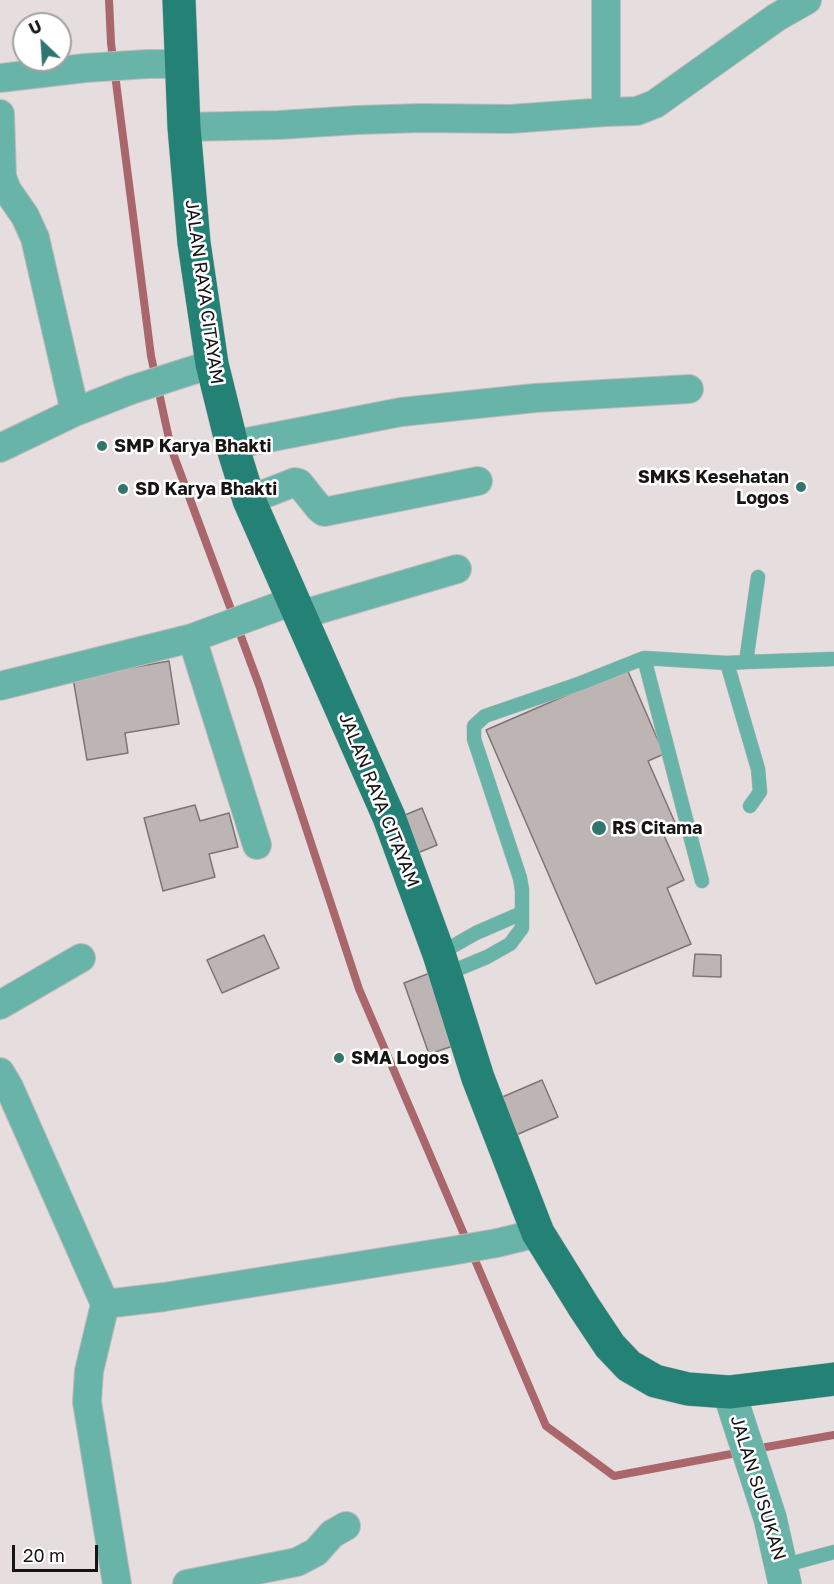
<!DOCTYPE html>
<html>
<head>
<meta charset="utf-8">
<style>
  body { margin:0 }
  #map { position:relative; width:834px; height:1584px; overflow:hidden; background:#e6ddde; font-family:"Golos Text",sans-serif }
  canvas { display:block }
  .north { position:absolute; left:12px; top:12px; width:60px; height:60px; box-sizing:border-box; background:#fff; border:2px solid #a2a1a1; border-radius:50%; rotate:335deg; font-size:16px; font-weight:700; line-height:24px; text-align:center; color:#171414 }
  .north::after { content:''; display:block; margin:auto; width:21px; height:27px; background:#30766c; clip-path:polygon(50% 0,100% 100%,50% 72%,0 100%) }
  .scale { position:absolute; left:12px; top:1545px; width:86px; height:27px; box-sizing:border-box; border:3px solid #171414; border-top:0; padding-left:8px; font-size:18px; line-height:21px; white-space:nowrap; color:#171414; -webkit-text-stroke:4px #fff; paint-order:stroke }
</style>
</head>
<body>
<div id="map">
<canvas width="834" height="1584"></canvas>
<div class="north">U</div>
<div class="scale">20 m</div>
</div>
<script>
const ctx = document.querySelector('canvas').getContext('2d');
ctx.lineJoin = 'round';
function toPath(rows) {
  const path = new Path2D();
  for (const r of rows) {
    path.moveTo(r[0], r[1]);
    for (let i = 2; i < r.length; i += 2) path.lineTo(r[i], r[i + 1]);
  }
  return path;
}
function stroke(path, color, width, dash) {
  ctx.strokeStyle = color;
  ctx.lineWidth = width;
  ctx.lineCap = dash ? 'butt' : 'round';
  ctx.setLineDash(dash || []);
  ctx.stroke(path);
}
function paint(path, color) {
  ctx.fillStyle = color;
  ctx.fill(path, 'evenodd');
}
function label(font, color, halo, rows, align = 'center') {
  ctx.font = font + ' "Golos Text",sans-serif';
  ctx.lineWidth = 5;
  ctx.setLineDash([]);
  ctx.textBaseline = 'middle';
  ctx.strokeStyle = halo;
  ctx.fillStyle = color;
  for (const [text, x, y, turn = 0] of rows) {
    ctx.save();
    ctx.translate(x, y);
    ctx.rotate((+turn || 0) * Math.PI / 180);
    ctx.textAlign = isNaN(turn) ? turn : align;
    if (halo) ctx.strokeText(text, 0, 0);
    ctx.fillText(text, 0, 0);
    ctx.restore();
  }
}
stroke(toPath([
  [109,0,111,43,151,356,171,448,259,685,359,989,546,1426,614,1476,742,1452],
  [755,1449,834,1435]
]), '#a9676c', 8);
const building = toPath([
  [169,661,179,724,125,733,128,753,87,760,73,678,169,661],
  [627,669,664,754,648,761,676,825,662,831,684,880,667,888,691,944,596,984,486,730,627,669],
  [195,805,200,821,229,813,238,847,209,854,215,877,163,891,144,818,195,805],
  [422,808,437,845,415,854,400,817,422,808],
  [264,935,279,968,222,993,207,960,264,935],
  [695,954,721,955,721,977,693,976,695,954],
  [430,973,456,1045,429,1054,404,983,430,973],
  [542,1080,558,1117,516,1135,500,1098,542,1080]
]);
paint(building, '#bdb4b4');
stroke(building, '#7d7575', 1.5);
const service = toPath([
  [644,658,702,881],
  [746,662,834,659],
  [727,663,758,769,760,792,750,806],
  [439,954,476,933,522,913],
  [446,974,487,957,510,944,522,928,522,890,520,878,474,739,474,726,485,716,581,683,644,658,727,663,746,662,758,577],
  [782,1566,834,1552]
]);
const minor = toPath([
  [0,78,85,68,148,64,181,64],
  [606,112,606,0],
  [0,114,2,177,7,190,25,216,35,238,75,412],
  [184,127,279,125,357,120,422,118,510,119,606,112,637,111,655,104,777,17,807,0],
  [232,445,401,412,535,398,689,389],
  [0,448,75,412,131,390,212,364],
  [249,500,295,482,299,483,319,508,324,512,478,481],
  [300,615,457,569],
  [192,638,257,845],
  [0,686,192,638,293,601],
  [0,1005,81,958],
  [0,1072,9,1087,105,1304,89,1371,87,1402,117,1584],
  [105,1304,164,1297,451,1251,497,1243,538,1233],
  [187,1584,297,1562,316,1552,332,1534,346,1526]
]);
const tertiary = toPath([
  [729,1392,770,1518,785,1584]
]);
const primary = toPath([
  [179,0,184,127,194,243,212,364,232,445,249,500,389,817,439,954,478,1078,538,1233,584,1307,610,1346,629,1366,655,1381,688,1389,729,1392,834,1379]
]);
stroke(service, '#c1b9ba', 15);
stroke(minor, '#c1b9ba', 30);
stroke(tertiary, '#c1b9ba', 34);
stroke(primary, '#c1b9ba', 34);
stroke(service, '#69b4a8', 14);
stroke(minor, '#69b4a8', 28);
stroke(tertiary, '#69b4a8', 33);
stroke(primary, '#238275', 33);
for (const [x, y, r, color] of [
  [102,446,6,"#30766c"],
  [801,487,6,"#30766c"],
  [123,489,6,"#30766c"],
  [599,828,8,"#30766c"],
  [339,1058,6,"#30766c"]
]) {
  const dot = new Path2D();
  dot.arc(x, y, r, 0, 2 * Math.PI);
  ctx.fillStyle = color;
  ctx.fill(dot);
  stroke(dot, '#fff', 2);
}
label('18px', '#171414', '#fff', [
  ["JALAN RAYA CITAYAM",204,292,82],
  ["JALAN RAYA CITAYAM",379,800,68],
  ["JALAN SUSUKAN",758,1488,73]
]);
label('bold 18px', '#171414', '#fff', [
  ["SMP Karya Bhakti",114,446],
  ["SMKS Kesehatan",789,477,"right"],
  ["Logos",789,498,"right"],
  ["SD Karya Bhakti",135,489],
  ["RS Citama",612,828],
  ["SMA Logos",351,1058]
], 'left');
</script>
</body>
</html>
